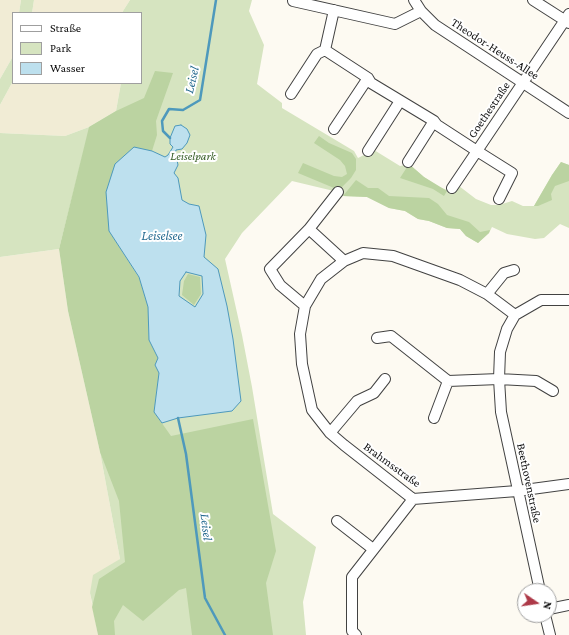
<!DOCTYPE html>
<html>
<head>
<meta charset="utf-8">
<style>
  body { margin:0 }
  #map { position:relative; width:569px; height:635px; overflow:hidden; background:#fdfaf2; font-family:"Crimson Pro",serif }
  canvas { display:block }
  .legend { position:absolute; left:12px; top:12px; width:130px; height:72px; box-sizing:border-box; background:#fff; border:1px solid #9f9f9f; margin:0; padding:5px 7px; list-style:none; font-size:12px; color:#0f0f0f }
  .legend li { display:flex; align-items:center; gap:8px; height:20px }
  .legend b { width:20px; border:1px solid #9f9f9f }
  .north { position:absolute; left:517px; top:583px; width:40px; height:40px; box-sizing:border-box; background:#fff; border:1px solid #9f9f9f; border-radius:50%; rotate:103deg; font-size:11px; font-weight:700; line-height:16px; text-align:center; color:#0f0f0f }
  .north::after { content:''; display:block; margin:auto; width:14px; height:18px; background:#ad3948; clip-path:polygon(50% 0,100% 100%,50% 72%,0 100%) }
</style>
</head>
<body>
<div id="map">
<canvas width="569" height="635"></canvas>
<ul class="legend">
<li><b style="height:5px;background:#fff"></b>Straße</li>
<li><b style="height:11px;background:#d6e4c0"></b>Park</li>
<li><b style="height:11px;background:#bde0ee"></b>Wasser</li>
</ul>
<div class="north">N</div>
</div>
<script>
const ctx = document.querySelector('canvas').getContext('2d');
ctx.lineJoin = 'round';
function paint(path, color) {
  ctx.fillStyle = color;
  ctx.fill(path, 'evenodd');
}
function toPath(rows) {
  const path = new Path2D();
  for (const r of rows) {
    path.moveTo(r[0], r[1]);
    for (let i = 2; i < r.length; i += 2) path.lineTo(r[i], r[i + 1]);
  }
  return path;
}
function stroke(path, color, width, dash) {
  ctx.strokeStyle = color;
  ctx.lineWidth = width;
  ctx.lineCap = dash ? 'butt' : 'round';
  ctx.setLineDash(dash || []);
  ctx.stroke(path);
}
function label(font, color, halo, rows, align = 'center') {
  ctx.font = font + ' "Crimson Pro",serif';
  ctx.lineWidth = 4;
  ctx.setLineDash([]);
  ctx.textBaseline = 'middle';
  ctx.strokeStyle = halo;
  ctx.fillStyle = color;
  for (const [text, x, y, turn = 0] of rows) {
    ctx.save();
    ctx.translate(x, y);
    ctx.rotate((+turn || 0) * Math.PI / 180);
    ctx.textAlign = isNaN(turn) ? turn : align;
    if (halo) ctx.strokeText(text, 0, 0);
    ctx.fillText(text, 0, 0);
    ctx.restore();
  }
}
paint(toPath([
  [0,0,21,0,19,13,13,13,13,50,12,58,0,79],
  [34,0,130,0,123,11,123,13,32,13],
  [13,81,13,83,121,83,116,111,89,127,65,136,0,133,0,105],
  [59,249,68,311,100,452,120,559,90,593,98,635,0,635,0,257]
]), '#f1ecd5');
paint(toPath([
  [21,0,34,0,32,13,19,13],
  [130,0,252,0,249,11,264,45,257,84,282,103,282,108,354,151,358,158,374,150,400,166,409,164,424,177,439,187,447,190,459,186,476,199,491,205,499,205,512,201,523,206,534,206,552,175,561,162,569,165,569,228,560,224,544,238,535,239,507,234,492,227,489,233,478,243,466,236,460,229,447,228,429,221,418,219,405,211,389,208,367,197,343,196,338,192,292,181,242,233,225,259,242,335,252,387,273,514,316,547,303,602,306,635,99,635,90,593,93,575,120,559,100,452,89,130,59,249,0,257,0,133,65,136,89,127,116,111,121,83,141,83,141,13,123,13,123,11],
  [13,50,13,81,0,105,0,79,12,58]
]), '#d6e4c0');
paint(toPath([
  [155,71,173,73,156,121,157,135,152,151,134,148,109,231,139,278,148,307,149,340,158,358,155,365,159,373,154,412,171,436,253,419,276,551,266,583,273,635,192,635,186,588,179,590,143,621,123,605,114,621,115,635,98,635,92,607,99,579,125,562,119,501,100,452,68,311,59,249,89,127,116,111,144,98],
  [319,136,329,143,352,153,356,159,356,170,351,178,342,187,334,188,298,173,303,163,334,176,342,177,347,174,345,166,340,160,314,143],
  [561,162,569,165,569,181,555,186,551,194,552,200,538,206,534,206,552,175],
  [409,164,424,177,447,191,444,196,433,189,400,178],
  [356,180,368,188,378,188,389,196,429,198,438,204,447,215,469,222,480,232,490,230,489,233,478,243,466,236,460,229,447,228,429,221,418,219,405,211,389,208,367,197,343,196],
  [188,274,200,277,201,294,194,305,182,295,184,281]
]), '#bbd3a1');
const water = toPath([
  [181,125,187,129,190,135,187,143,182,149,176,150,174,157,177,160,178,165,174,173,178,178,182,200,189,204,199,206,206,235,204,257,218,269,227,306,233,339,241,401,232,411,178,418,162,423,154,412,159,373,155,365,158,358,149,340,148,307,139,277,109,231,106,192,115,164,134,147,152,151,165,157,168,155,173,147,170,144,170,138,175,126,181,125],
  [186,272,202,276,203,294,195,307,179,296,180,281,186,272]
]);
paint(water, '#bde0ee');
stroke(water, '#4e99bc', 1);
stroke(toPath([
  [170,138,163,131,162,121,169,109,183,110,200,100,216,0],
  [178,418,186,454,205,598,225,635]
]), '#4e99bc', 2.5);
const minor = toPath([
  [294,0,293,1,395,24,421,11],
  [414,0,421,11,435,25,569,113],
  [533,0,569,23],
  [334,10,325,50,368,78,371,83,434,121,437,125,477,151,569,14],
  [291,94,317,54,325,50],
  [334,129,368,78],
  [368,151,400,101],
  [408,162,434,121],
  [452,188,477,151,512,173,499,199],
  [309,229,338,192],
  [487,294,504,273,514,270],
  [305,306,280,285,270,269,309,229,344,261],
  [515,315,487,294,460,280,393,256,363,253,344,261,321,279,305,306,300,334,302,364,312,410,330,433,344,445,413,499,517,491,569,484],
  [377,338,391,336,448,381,499,379,536,381,553,391],
  [434,418,448,381],
  [330,433,357,401,374,393,385,379],
  [337,521,373,549],
  [540,591,501,412,499,379,500,352,507,329,515,315,541,300,569,300],
  [549,609,569,605],
  [545,615,550,635],
  [356,635,352,631,352,577,413,499]
]);
stroke(minor, '#424242', 12);
stroke(minor, '#fff', 10);
label('12px', '#0f0f0f', '#fff', [
  ["Theodor-Heuss-Allee",495,49,33],
  ["Goethestraße",489,110,-56],
  ["Brahmsstraße",392,465,36],
  ["Beethovenstraße",529,483,78]
]);
label('italic 12px', '#375e27', '#fff', [
  ["Leiselpark",193,156]
]);
label('italic 13px', '#286c91', '#fff', [
  ["Leisel",192,80,-77],
  ["Leiselsee",162,236],
  ["Leisel",206,527,83]
]);
</script>
</body>
</html>
